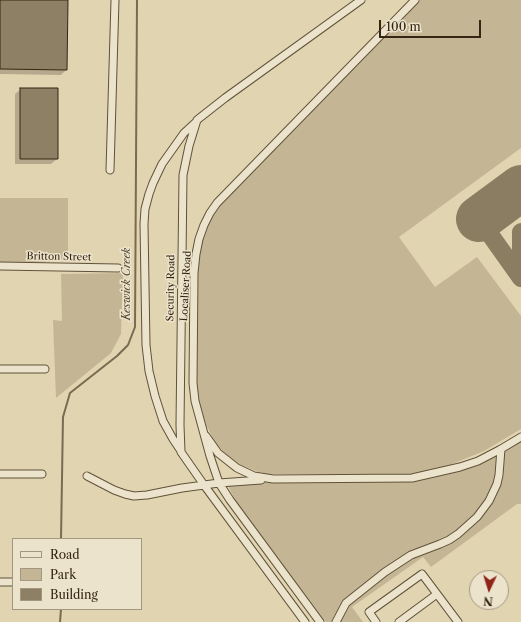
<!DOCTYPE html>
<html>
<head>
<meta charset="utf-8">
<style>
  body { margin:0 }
  #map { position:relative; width:521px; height:622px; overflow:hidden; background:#e1d4b0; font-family:"Libre Caslon Text",serif }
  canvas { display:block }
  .legend { position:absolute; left:12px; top:538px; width:130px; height:72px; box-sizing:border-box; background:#ece3cc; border:1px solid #a39782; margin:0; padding:5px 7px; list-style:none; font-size:12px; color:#352613 }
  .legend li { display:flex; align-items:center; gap:8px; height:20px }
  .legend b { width:20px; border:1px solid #a39782 }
  .north { position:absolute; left:469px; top:570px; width:40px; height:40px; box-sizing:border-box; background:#ece3cc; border:1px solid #a39782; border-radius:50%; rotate:184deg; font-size:11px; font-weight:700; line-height:16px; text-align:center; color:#352613 }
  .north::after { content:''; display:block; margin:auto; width:14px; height:18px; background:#8f2418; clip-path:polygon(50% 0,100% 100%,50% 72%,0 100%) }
  .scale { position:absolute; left:379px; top:20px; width:102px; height:18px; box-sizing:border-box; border:2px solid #352613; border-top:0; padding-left:5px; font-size:12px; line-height:14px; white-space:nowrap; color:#352613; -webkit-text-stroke:3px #ece3cc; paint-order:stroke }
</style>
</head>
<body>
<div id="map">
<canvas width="521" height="622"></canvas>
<ul class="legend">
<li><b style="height:5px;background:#ece3cc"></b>Road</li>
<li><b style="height:11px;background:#c4b695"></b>Park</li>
<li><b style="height:11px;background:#8e8065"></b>Building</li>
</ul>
<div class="north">N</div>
<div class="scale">100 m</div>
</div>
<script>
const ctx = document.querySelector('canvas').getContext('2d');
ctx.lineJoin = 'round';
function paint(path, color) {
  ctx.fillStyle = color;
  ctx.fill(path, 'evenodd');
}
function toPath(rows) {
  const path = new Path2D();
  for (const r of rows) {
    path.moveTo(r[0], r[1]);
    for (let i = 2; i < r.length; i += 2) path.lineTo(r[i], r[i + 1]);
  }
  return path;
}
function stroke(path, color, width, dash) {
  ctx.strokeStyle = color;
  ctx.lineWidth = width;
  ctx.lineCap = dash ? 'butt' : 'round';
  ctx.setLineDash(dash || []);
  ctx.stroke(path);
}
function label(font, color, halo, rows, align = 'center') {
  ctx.font = font + ' "Libre Caslon Text",serif';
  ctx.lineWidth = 3;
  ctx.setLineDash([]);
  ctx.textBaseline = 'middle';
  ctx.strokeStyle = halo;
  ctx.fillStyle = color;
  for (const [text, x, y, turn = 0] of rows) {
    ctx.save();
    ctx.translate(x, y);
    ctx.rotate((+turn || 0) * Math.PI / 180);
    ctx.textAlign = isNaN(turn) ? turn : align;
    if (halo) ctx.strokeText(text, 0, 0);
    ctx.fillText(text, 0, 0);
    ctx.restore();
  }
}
paint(toPath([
  [419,0,521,0,521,148,399,237,435,287,477,257,521,316,521,429,484,451,445,467,410,474,267,474,256,471,241,465,226,454,215,443,203,418,197,399,196,377,197,268,201,243,206,225,218,206],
  [0,198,68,198,68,260,0,264],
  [123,273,121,334,111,353,56,398,53,320,62,321,61,274],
  [521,440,521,504,517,504,431,567,423,557,352,607,363,622,326,622,237,503,229,488,229,486,231,483,410,480,453,472]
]), '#c4b695');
paint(toPath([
  [0,0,67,0,66,70,61,75,0,74],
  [21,89,57,159,51,164,15,164,15,94]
]), '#0003');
stroke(toPath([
  [61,539,63,417,70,393,117,356,128,345,135,327,137,0],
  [60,622,61,609]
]), '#796b51', 2);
stroke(toPath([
  [479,219,521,278],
  [521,232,521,256]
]), '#8b7d62', 18);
stroke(toPath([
  [479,219,521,188]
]), '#8b7d62', 46);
const building = toPath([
  [0,0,68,0,67,70,0,69,0,0],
  [20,88,58,88,58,159,20,159,20,88]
]);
paint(building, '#8e8065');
stroke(building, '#352613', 1);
const minor = toPath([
  [110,170,115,0],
  [0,266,118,268],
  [0,369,45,369],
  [206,436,218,453,237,468,254,476,273,479,412,478,460,467,478,461,501,449,521,437],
  [181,451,173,439,163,421,155,396,149,371,146,345,144,224,145,209,149,194,153,183,162,164,184,133,196,122],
  [0,474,42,474],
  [87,476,114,490,125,494,134,496,147,495,182,488,219,483,261,480],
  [0,582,13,582],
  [305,622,204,485,181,452,180,425,183,175,189,146,197,120,225,98,361,0],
  [320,622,230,500,219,483,210,456,195,401,193,383,194,273,196,254,199,239,204,225,210,213,217,203,415,0],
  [336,622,346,603,385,572,411,555,440,544,449,540,458,534,477,517,489,501,497,484,499,475,501,449],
  [376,622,369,612,422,574,458,622],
  [399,622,437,594]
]);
stroke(minor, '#60523a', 9);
stroke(minor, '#ece3cc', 7);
label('10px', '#352613', '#ece3cc', [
  ["Britton Street",59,257,1],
  ["Localiser Road",186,286,-87],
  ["Security Road",171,288,-89]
]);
label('italic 11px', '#574832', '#ece3cc', [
  ["Keswick Creek",127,284,-90]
]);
</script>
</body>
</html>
